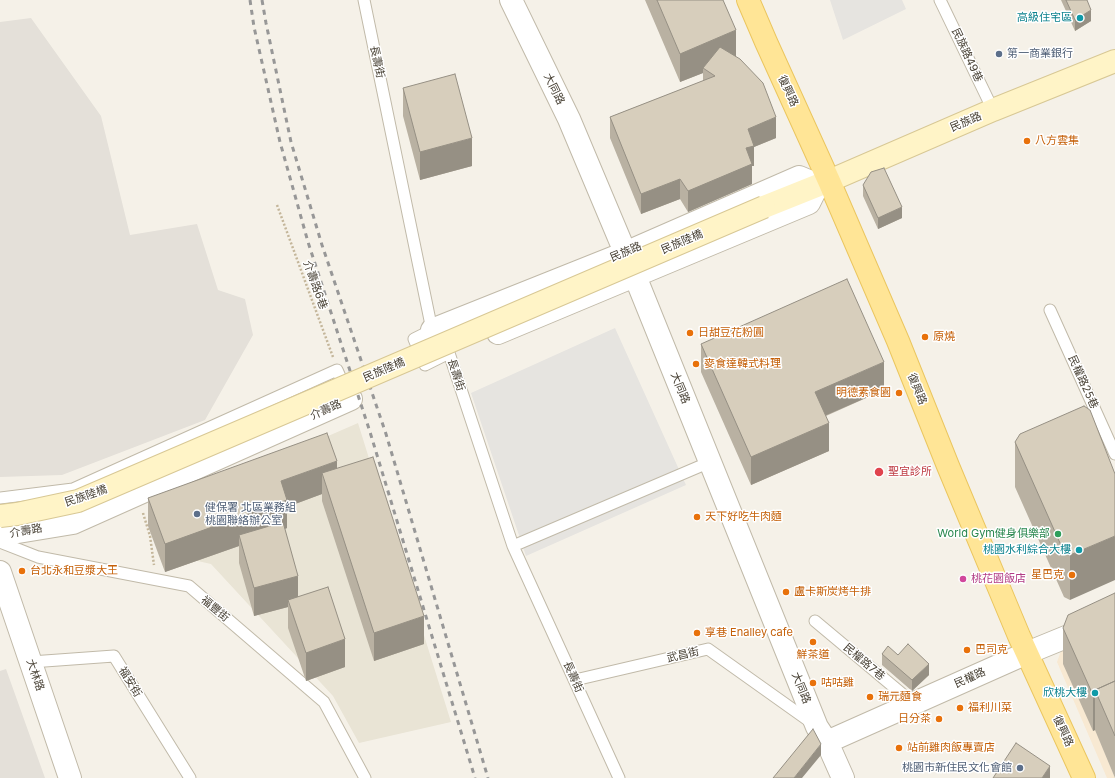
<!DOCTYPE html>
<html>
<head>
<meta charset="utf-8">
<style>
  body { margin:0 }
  canvas { display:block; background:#f5f1e8 }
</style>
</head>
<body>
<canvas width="1115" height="778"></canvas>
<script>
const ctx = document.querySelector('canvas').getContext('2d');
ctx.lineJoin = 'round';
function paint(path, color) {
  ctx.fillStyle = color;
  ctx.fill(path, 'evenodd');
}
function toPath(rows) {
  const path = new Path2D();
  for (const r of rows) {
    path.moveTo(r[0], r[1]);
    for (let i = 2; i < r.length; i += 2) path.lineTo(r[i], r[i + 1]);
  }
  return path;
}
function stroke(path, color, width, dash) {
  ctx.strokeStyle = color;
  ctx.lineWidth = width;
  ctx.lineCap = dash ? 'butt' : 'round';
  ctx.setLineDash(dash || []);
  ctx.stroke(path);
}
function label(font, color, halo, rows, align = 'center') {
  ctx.font = font + ' Inter,"Noto Sans TC",sans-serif';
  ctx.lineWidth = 3;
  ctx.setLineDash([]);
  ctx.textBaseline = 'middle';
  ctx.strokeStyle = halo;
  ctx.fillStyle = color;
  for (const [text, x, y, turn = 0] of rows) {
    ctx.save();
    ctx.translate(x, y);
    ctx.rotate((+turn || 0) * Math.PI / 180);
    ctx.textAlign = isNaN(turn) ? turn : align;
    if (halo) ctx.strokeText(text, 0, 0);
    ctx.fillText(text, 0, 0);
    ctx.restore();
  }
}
paint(toPath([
  [358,423,451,722,359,743,333,696,211,564,171,555,154,512]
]), '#e9e4d5');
paint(toPath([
  [1062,648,1115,778,1107,778,1057,662]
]), '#f8e9d2');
paint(toPath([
  [31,18,101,116,130,235,197,224,218,290,245,299,253,335,205,420,62,475,0,477,0,22],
  [6,669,45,778,0,778,0,671]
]), '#e4e0d9');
paint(toPath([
  [830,0,902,0,906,9,843,40],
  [615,328,686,485,526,556,471,393]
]), '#e6e4e0');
const lane = toPath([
  [364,0,432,330,414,339,425,365,449,353,513,546,619,778],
  [940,0,993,110],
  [1050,310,1115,454],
  [0,498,73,489,337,370,346,390],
  [0,542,38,557,189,586,324,702,365,778],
  [513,546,710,462],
  [815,621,913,703],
  [31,662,114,656,190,778],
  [575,680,708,649,812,723]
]);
const street = toPath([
  [511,0,569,119,635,276,817,727,827,742,843,778],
  [432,330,625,253,799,177,818,185,809,203,498,333],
  [0,535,73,523,351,399],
  [0,572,70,778],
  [827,742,1027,653,1115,617]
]);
const secondary = toPath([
  [764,207,829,181,993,110,1115,61]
]);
const primary = toPath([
  [748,0,766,42,829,181,898,341,948,466,1019,636,1084,778]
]);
stroke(lane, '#c1baa9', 13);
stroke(street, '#c1baa9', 24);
stroke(secondary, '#d8c895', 24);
stroke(primary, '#ebc65f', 24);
stroke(toPath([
  [277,205,333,357],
  [143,513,150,536,154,565]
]), '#c4b69a', 2.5, [2, 2]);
stroke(lane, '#fff', 11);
stroke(street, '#fff', 22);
stroke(secondary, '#fff4c7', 22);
stroke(primary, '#ffe596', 22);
stroke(toPath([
  [250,0,254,27,280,142,308,242,370,432,475,778],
  [262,0,266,23,291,142,322,245,386,434,488,778]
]), '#979797', 3, [5, 5]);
const secondaryBridge = toPath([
  [0,516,17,514,78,501,764,207]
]);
stroke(secondaryBridge, '#d8c895', 24, []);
stroke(secondaryBridge, '#fff4c7', 22);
paint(toPath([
  [645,0,723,0,736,57,776,138,754,147,754,166,752,166,752,184,688,212,680,199,641,214,610,138,610,117,703,81,703,73,680,82],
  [1061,0,1087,0,1091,21,1075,31],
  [403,88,472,166,420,180,403,116],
  [863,185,902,218,878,229,863,196],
  [701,344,884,390,826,416,829,451,751,485,701,372],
  [1084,406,1070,600,1064,597,1015,487,1015,442],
  [337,468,424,644,374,661,322,501,322,494,287,507,287,528,285,529,298,597,345,667,306,681,288,628,288,607,254,616,239,563,239,546,165,572,148,526,148,498],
  [1115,593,1115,778,1095,730,1093,731,1063,664,1063,628],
  [882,654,898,655,929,675,912,691,882,665]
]), '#b9b1a2');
paint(toPath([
  [1091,10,1091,21,1075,31,1075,20],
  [736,30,736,58,703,68,703,73,680,82,680,54],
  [776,117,776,138,754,147,754,166,752,166,752,184,688,212,688,191,746,148,748,129],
  [472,138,472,166,420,180,420,152],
  [680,179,680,199,641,214,641,194],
  [902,207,902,218,878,229,878,218],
  [884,362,884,390,815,420,815,392],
  [829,423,829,451,751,485,751,457],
  [337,461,337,489,322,473,322,494,287,507,287,528,242,545,239,535,239,546,165,572,165,544,281,481],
  [1115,536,1115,580,1070,600,1070,555],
  [298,576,298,604,288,600,288,607,254,616,254,588],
  [424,616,424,644,374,661,374,633],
  [345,639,345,667,306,681,306,653],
  [929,664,929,675,912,691,912,680],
  [1095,694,1095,730,1093,731,1093,695],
  [821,744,821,755,802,778,794,778],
  [1050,766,1050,778,1042,778]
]), '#969084');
const building = toPath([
  [657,0,723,0,736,30,680,54,657,0],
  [1066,0,1087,0,1091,10,1075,20,1066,0],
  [720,47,740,59,763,83,776,117,748,129,754,146,746,148,752,164,688,191,680,179,641,194,610,117,715,76,703,68,720,47],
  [455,74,472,138,420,152,403,88,455,74],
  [884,168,902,207,878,218,863,185,871,172,884,168],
  [847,279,884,362,815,392,829,423,751,457,701,344,847,279],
  [1084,406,1090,410,1115,474,1115,536,1070,555,1064,552,1015,442,1020,434,1084,406],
  [327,433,337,461,281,481,287,500,165,544,148,498,327,433],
  [373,457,424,616,374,633,322,473,373,457],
  [283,522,298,576,254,588,239,535,283,522],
  [328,587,345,639,306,653,288,600,328,587],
  [1115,593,1115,681,1095,690,1095,694,1093,695,1063,628,1068,615,1115,593],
  [908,644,929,664,912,680,882,654,888,646,898,655,908,644],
  [1115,681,1115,736,1095,690,1115,681],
  [813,729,821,744,794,778,773,778,813,729],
  [1016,743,1050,766,1042,778,993,778,1016,743]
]);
paint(building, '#d7cebc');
stroke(building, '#969084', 1);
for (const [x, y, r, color] of [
  [1080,18,4,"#0f9aa8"],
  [999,54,4,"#5c6f8a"],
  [1027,141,4,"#e8710a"],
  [690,333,4,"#e8710a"],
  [925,337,4,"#e8710a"],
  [696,364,4,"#e8710a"],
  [899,393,4,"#e8710a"],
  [879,472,5,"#e0444e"],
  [197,514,4,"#5c6f8a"],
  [697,517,4,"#e8710a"],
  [1058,534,4,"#2e9e5b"],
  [1079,550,4,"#0f9aa8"],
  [22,571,4,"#e8710a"],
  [1072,575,4,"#e8710a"],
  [963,579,4,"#d1479c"],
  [786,592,4,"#e8710a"],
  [697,633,4,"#e8710a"],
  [813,642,4,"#e8710a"],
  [967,650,4,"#e8710a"],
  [813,683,4,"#e8710a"],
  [1095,693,4,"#0f9aa8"],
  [870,697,4,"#e8710a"],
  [960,708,4,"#e8710a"],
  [939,719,4,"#e8710a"],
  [899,748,4,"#e8710a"],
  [1020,768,4,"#5c6f8a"]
]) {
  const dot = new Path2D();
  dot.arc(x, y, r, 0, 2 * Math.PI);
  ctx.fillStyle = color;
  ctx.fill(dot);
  stroke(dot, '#fff', 1.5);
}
label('11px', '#0d838f', '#fff', [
  ["高級住宅區",1072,18],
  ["桃園水利綜合大樓",1071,550],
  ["欣桃大樓",1087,693]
], 'right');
label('11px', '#4e5e75', '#fff', [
  ["第一商業銀行",1007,54],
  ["健保署 北區業務組",205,508],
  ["桃園聯絡辦公室",205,521],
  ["桃園市新住民文化會館",1012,768,"right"]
], 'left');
label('11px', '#494236', '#fff', [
  ["民族路49巷",967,55,65],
  ["長壽街",377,62,78],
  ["大同路",554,89,64],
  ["復興路",788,91,65],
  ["民族路",966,122,-23],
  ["民族陸橋",682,242,-23],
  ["民族路",626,252,-23],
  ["介壽路6巷",315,285,70],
  ["民族陸橋",384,370,-23],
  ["長壽街",456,375,72],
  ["民權路25巷",1083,382,66],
  ["大同路",680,388,68],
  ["復興路",917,389,68],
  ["介壽路",326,410,-24],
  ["民族陸橋",86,496,-19],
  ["介壽路",26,531,-10],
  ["福豐街",215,609,40],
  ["武昌街",683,655,-13],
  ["民權路7巷",864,662,40],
  ["大林路",35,675,71],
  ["長壽街",573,677,66],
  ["民權路",970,678,-24],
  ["福安街",130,682,58],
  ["大同路",801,688,68],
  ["復興路",1063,731,65]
]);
label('11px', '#c56008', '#fff', [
  ["八方雲集",1035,141],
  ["日甜豆花粉圓",698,333],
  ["原燒",933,337],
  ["麥食達韓式料理",704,364],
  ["明德素食園",891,393,"right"],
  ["天下好吃牛肉麵",705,517],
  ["台北永和豆漿大王",30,571],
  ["星巴克",1064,575,"right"],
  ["盧卡斯炭烤牛排",794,592],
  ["享巷 Enalley cafe",705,633],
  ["巴司克",975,650],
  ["鮮茶道",813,655,"center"],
  ["咕咕雞",821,683],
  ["瑞元麵食",878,697],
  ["福利川菜",968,708],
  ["日分茶",931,719,"right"],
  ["站前雞肉飯專賣店",907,748]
], 'left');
label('11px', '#be3a42', '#fff', [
  ["聖宜診所",888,472]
], 'left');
label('11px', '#27864d', '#fff', [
  ["World Gym健身俱樂部",1050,534]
], 'right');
label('11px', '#b23c85', '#fff', [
  ["桃花園飯店",971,579]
], 'left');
</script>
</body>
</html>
